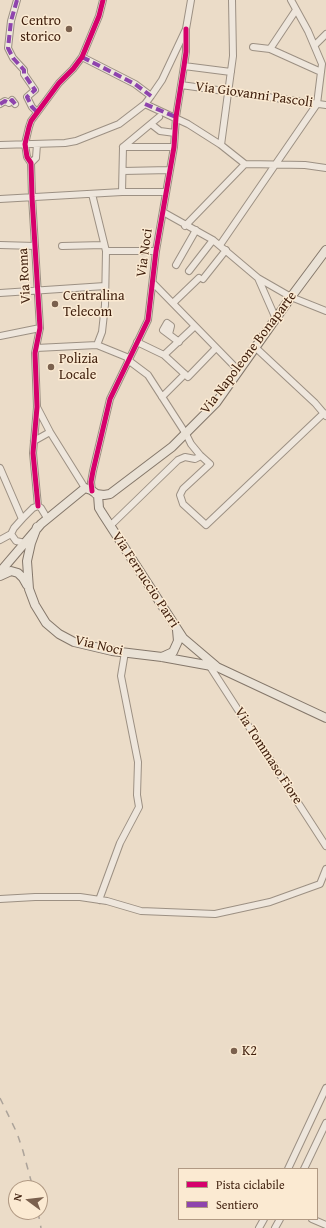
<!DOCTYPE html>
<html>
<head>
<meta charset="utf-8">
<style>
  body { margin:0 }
  #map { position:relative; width:326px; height:1228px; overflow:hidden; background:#ebdcc8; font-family:"Gentium Book Plus",serif }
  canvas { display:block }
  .legend { position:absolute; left:178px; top:1168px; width:140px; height:52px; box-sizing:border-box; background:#fbead2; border:1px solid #b09983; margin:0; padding:5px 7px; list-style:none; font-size:12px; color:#3f1f0d }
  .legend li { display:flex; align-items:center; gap:8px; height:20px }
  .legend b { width:20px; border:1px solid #b09983 }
  .north { position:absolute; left:8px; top:1180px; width:40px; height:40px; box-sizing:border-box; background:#fbead2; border:1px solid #b09983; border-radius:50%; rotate:285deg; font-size:11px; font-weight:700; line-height:16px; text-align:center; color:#3f1f0d }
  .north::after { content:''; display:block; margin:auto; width:14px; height:18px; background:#7b614e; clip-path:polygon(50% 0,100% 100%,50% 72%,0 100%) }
</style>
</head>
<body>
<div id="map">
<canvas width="326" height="1228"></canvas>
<ul class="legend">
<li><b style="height:5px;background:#d6006c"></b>Pista ciclabile</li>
<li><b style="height:5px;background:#8e44ad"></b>Sentiero</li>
</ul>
<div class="north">N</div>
</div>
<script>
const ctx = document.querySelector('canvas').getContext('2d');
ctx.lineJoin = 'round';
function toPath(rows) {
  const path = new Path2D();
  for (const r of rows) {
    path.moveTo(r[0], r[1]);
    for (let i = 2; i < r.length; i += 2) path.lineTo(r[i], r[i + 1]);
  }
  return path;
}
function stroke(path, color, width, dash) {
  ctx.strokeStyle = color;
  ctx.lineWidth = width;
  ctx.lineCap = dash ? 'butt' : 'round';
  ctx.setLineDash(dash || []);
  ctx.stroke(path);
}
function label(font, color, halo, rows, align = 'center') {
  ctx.font = font + ' "Gentium Book Plus",serif';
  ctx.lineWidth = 3;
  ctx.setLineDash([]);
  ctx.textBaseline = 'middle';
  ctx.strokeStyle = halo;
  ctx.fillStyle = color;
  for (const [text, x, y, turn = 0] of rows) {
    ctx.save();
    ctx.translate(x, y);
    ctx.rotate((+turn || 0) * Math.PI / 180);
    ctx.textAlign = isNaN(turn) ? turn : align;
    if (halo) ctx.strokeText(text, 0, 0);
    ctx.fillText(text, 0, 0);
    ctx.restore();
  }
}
const minor = toPath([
  [17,0,11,21,8,48,13,58,24,70,24,74,35,90,27,97,32,107,37,112],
  [315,45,326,34],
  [253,47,270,49,321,72],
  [270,49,296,10],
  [82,57,135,84,151,96],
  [184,66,231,72],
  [181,85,326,105],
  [0,104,5,101,9,103,12,100,15,104],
  [145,104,188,124,221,145,245,164,305,165,326,168],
  [151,124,160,131,175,133],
  [0,145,65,143,76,141,119,124,145,104,151,96,162,80,186,29,191,0],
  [221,145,233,56,232,0],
  [123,147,174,147],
  [123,147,159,117],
  [31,163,36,158,37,144],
  [123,171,170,170],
  [122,192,123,147],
  [92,194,106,251,105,305,102,332,97,345],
  [0,199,122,192,166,192],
  [163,212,213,240,258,278],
  [185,226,245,164],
  [0,245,35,246],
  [220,245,317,104,322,64,308,31,291,0],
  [62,246,104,245],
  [106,251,156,251],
  [176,265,196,230],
  [189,271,213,240],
  [203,279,226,250],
  [153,283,239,371],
  [0,293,105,286],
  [173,303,199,278],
  [276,319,258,278,291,297,326,311],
  [169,334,171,326,167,323,163,330,179,342],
  [0,336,40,328],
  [137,342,164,355,188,377,216,348],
  [36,348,97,345,129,358],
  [256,348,315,403,326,416],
  [164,355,195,326],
  [128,360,148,375,186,434,191,444,200,455,210,464,183,489,180,495,183,504,206,525,324,413],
  [162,397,185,374],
  [37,407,50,432,85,488],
  [34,441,50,432],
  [0,468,22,519],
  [92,491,91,482,93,471,110,399,148,320,156,251,174,147,176,117,184,66,186,52,186,29],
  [38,506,33,453,37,407,35,353,40,328,32,197,31,163,27,157,25,144,29,127,31,121,59,83,73,69,82,57,99,16,103,0],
  [110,526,178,460,185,457,195,459,201,456],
  [0,540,11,534],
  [25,543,16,541,11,534,14,528,22,519,33,508,38,506,41,508,47,518],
  [209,665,326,846],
  [0,899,35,897,80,897,107,901,141,911,215,914,270,902,320,884,326,869],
  [99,900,120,843,139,807,137,795,138,762,121,676,125,652],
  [288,1169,326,1088],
  [304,1169,326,1123],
  [312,1219,326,1225],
  [259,1228,264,1219],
  [275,1228,280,1219]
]);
const major = toPath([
  [96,494,104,495,110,494,172,447,216,403,291,297,326,250],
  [37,527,31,543,27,561,29,589,35,605,46,623,59,634,74,642,112,651,162,657,217,667,326,718],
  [0,572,41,524,85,488,91,490,98,495,99,508,102,513,183,638,216,666],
  [0,576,11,571,18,573,23,578,27,585],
  [162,657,173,652,178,641,177,630]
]);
stroke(minor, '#9c9083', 8);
stroke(major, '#84776a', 10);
stroke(minor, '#eee6dc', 6);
stroke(major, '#eae2d6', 8);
stroke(toPath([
  [0,1098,17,1133,23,1151,33,1188],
  [38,1212,41,1228]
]), '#aca39a', 1.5, [7, 7]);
stroke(toPath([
  [17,0,11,21,8,48,13,58,24,70,24,74,35,90,27,97,32,107,37,112],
  [82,57,135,84,151,96],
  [0,104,5,101,9,103,12,100,15,104],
  [145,104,176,117]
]), '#8e44ad', 4, [8, 4]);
stroke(toPath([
  [92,491,91,482,93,471,110,399,148,320,156,251,174,147,176,117,184,66,186,52,186,29],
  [38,506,33,453,37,407,35,353,40,328,32,197,31,163,27,157,25,144,29,127,31,121,59,83,73,69,82,57,99,16,103,0]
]), '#d6006c', 5);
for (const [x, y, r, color] of [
  [69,29,4,"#7b614e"],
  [55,304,4,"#7b614e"],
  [51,367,4,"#7b614e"],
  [234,1051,4,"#7b614e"]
]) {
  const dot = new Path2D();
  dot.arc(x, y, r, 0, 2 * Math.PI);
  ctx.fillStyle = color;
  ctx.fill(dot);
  stroke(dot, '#fbead2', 1.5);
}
label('14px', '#3f1f0d', '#fbead2', [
  ["Centro",61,21,"right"],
  ["storico",61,37,"right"],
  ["Centralina",63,296],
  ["Telecom",63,312],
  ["Polizia",59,359],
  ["Locale",59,375],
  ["K2",242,1051]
], 'left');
label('14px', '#3f1f0d', '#fbead2', [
  ["Via Giovanni Pascoli",254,95,8],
  ["Via Noci",145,253,-82],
  ["Via Roma",25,276,-93],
  ["Via Napoleone Bonaparte",249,353,-53],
  ["Via Ferruccio Parri",145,580,57],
  ["Via Noci",99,646,13],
  ["Via Tommaso Fiore",268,756,57]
]);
</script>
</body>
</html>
